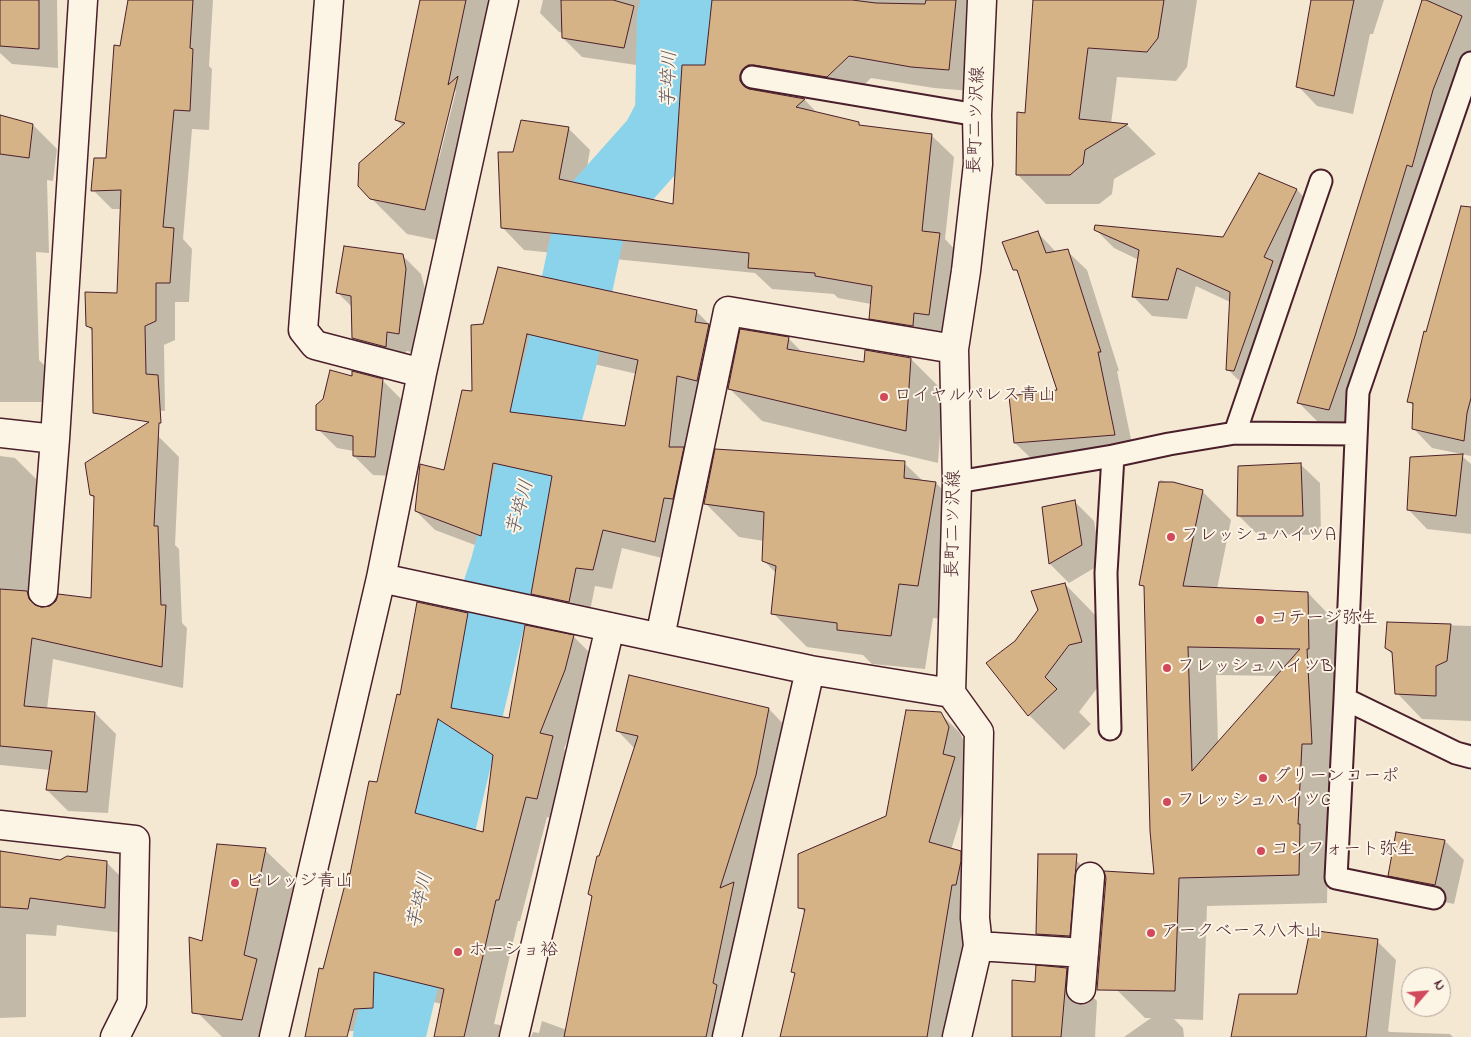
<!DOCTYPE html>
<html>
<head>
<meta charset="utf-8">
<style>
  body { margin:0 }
  #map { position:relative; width:1471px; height:1037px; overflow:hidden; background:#f4e8d2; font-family:"Indie Flower",sans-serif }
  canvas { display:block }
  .north { position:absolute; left:1401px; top:967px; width:50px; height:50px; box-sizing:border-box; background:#fcf5e5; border:1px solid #b59f9b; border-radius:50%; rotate:63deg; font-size:14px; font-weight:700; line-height:20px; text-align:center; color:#4a1f2b }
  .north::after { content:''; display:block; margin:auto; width:18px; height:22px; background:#d1495b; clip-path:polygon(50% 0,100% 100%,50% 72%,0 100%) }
</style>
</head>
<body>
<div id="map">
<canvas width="1471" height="1037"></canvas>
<div class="north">N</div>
</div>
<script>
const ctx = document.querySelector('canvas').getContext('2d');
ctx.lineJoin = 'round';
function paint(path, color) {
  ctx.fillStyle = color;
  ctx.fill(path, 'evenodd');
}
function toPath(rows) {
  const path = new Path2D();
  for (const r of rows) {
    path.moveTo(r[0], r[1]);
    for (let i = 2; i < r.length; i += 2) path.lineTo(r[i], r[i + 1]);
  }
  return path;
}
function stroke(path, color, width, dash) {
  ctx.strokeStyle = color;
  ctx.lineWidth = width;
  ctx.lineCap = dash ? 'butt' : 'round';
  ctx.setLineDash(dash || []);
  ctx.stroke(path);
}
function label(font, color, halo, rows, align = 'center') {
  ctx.font = font + ' "Indie Flower","Klee One",sans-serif';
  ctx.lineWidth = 4;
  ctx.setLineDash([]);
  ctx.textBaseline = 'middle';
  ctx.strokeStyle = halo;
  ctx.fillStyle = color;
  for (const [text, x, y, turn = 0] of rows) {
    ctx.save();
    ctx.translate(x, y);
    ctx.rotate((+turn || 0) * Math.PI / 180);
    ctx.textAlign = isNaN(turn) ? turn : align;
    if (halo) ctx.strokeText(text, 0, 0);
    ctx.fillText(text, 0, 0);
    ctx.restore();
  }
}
paint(toPath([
  [0,0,57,0,58,68,12,64,0,53],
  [129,0,213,0,209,66,212,69,209,130,192,129,183,239,192,249,189,302,175,302,175,340,164,345,165,411,113,407,93,332,87,325,118,294,121,209,112,209,93,190,108,159,121,47],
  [421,0,512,0,486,106,493,113,461,245,407,234,359,186,403,126,396,120],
  [454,89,456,91,439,159,437,157],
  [543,0,653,0,649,23,652,26,643,66,582,57,563,38,563,33,559,32,540,13],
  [713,0,979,0,971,91,934,88,871,78,850,99,770,87,764,93,805,100,818,114,858,123,862,127,931,135,954,157,945,239,961,256,950,336,892,340,870,318,871,304,838,298,834,294,772,289,755,273,524,250,502,227,514,153,568,128,590,150,584,185,675,205,706,66],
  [1037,0,1197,0,1187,67,1176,81,1117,77,1111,124,1128,126,1156,154,1114,179,1112,194,1099,204,1046,204,1017,174,1026,114],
  [1314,0,1384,0,1373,34,1370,34,1353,114,1317,106,1298,86],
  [1423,0,1471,0,1471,59,1348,429,1318,422,1299,403],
  [0,117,33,125,57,149,53,181,47,180,49,253,36,252,39,360,45,366,44,402,0,402],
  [1259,175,1297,190,1316,209,1247,388,1227,369,1230,302,1196,286,1187,319,1152,316,1133,296,1139,260,1114,248,1095,229,1224,238],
  [1037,232,1056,252,1067,251,1087,270,1119,371,1117,371,1134,454,1035,462,1015,443,1058,391,1021,275,1014,269],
  [1471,238,1471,456,1432,448,1413,428,1414,407,1409,401,1427,333],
  [402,255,421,274,425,289,417,353,406,351,405,366,372,357,353,338,353,308,337,292],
  [696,311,715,330,716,400,695,395,674,561,622,548,612,589,595,586,588,621,551,613,532,594,551,490,512,482,499,554,435,530,416,511,445,471,473,392,472,326],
  [546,353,637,374,626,427,532,416],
  [788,338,803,353,865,363,911,359,943,391,938,463,762,421,729,388],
  [353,378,382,380,401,399,393,476,373,475,354,456,354,451,337,448,318,429],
  [158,436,179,457,175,545,179,549,182,623,187,628,183,688,53,659,47,709,95,713,116,734,108,813,68,811,47,790,50,770,0,765,0,456,15,458,36,479,44,608,92,599,95,499,91,495],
  [1462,456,1471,464,1471,534,1427,529,1408,509],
  [904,463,923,481,936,483,970,517,952,620,933,618,925,669,872,664,863,655,807,647,773,613,776,573,763,560,764,541,739,537,705,503],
  [1300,464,1320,483,1321,535,1257,534,1238,515],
  [1160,480,1202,491,1231,520,1217,589,1308,593,1336,622,1337,677,1335,677,1340,772,1331,772,1326,852,1328,854,1327,903,1207,906,1203,1020,1174,1019,1183,1028,1184,1037,1124,1037,1151,1018,1145,1018,1117,990,1156,875,1145,588,1141,584],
  [1216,675,1278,676,1218,743],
  [1075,502,1094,521,1101,564,1069,583,1050,564,1044,508],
  [1065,584,1099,619,1104,679,1079,712,1091,724,1064,750,1029,715,987,663,1016,642],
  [467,614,489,635,475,714,510,720,526,626,574,637,595,658,586,692,564,749,574,759,559,820,547,817,520,921,518,921,494,1024,500,1025,512,1037,435,1037,442,1004,395,993,394,1029,333,1032,324,971,378,783,401,697],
  [459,740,493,762,484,834,439,821],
  [1388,623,1471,626,1471,721,1422,719,1397,693,1393,655,1386,648],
  [769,709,790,731,732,1037,531,1037,533,1032,539,1033,542,1021,567,1030,593,898,589,894,635,749,617,730],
  [941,714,960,733,967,747,963,767,973,777,951,850,960,852,979,871,971,903,950,1034,953,1037,781,1037,796,975,793,971,805,913,800,907,887,817],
  [1445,841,1464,860,1454,904,1409,895,1390,876],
  [265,850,296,880,275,979,276,1037,222,1037,200,1015,198,990,203,943],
  [0,852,60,862,106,862,134,890,132,934,57,925,56,936,26,934,26,1017,0,1018],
  [1071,855,1090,874,1086,955,1057,953,1038,934],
  [1377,941,1396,960,1388,1031,1390,1032,1450,1034,1453,1037,1232,1037,1298,995],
  [1065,969,1097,1001,1095,1037,1014,1037,1037,983]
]), '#0003');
stroke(toPath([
  [389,1037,489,619,506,568,562,355,592,214,657,141,671,114,673,18,677,0]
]), '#8ad3eb', 72);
const building = toPath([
  [0,0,39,0,39,49,0,46,0,0],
  [128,0,193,0,190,48,193,49,190,111,174,110,163,227,174,228,170,283,156,283,156,321,145,326,146,374,158,375,161,423,159,423,154,526,158,526,161,605,166,605,162,667,32,638,24,706,95,712,87,792,46,790,52,751,0,746,0,589,27,591,29,599,35,605,41,607,50,606,56,601,58,594,91,598,94,496,90,495,85,463,149,422,93,413,92,328,86,326,85,292,117,293,121,190,91,191,94,158,106,158,114,45,120,46,128,0],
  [420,0,466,0,448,85,458,76,425,210,370,199,358,186,359,163,405,123,395,120,420,0],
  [561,0,613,0,634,6,624,48,562,38,561,0],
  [712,0,852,0,876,3,925,4,926,0,956,0,949,70,911,67,849,56,827,77,754,65,748,65,743,69,740,75,740,81,744,86,749,89,805,99,796,107,859,122,859,125,932,134,922,231,940,233,929,315,914,313,913,326,869,319,872,286,815,276,815,273,748,268,749,253,501,228,498,152,513,152,521,120,569,127,559,179,673,204,682,65,705,65,712,0],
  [1033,0,1164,0,1158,38,1147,52,1088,48,1079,119,1128,124,1085,150,1083,164,1070,175,1016,175,1017,112,1025,113,1033,0],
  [1311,0,1354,0,1334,96,1296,87,1311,0],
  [1422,0,1426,0,1462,16,1433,90,1412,167,1407,165,1355,336,1329,410,1297,403,1422,0],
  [0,115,33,124,29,158,0,154,0,115],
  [1259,173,1297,189,1264,257,1273,261,1234,371,1226,370,1230,292,1177,268,1168,300,1132,297,1139,250,1094,230,1095,225,1223,237,1259,173],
  [1461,206,1471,207,1471,398,1467,413,1464,441,1412,429,1413,403,1407,402,1424,331,1426,332,1461,206],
  [1038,231,1046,253,1068,249,1101,352,1098,352,1115,435,1014,443,1009,396,1057,390,1017,270,1013,270,1002,242,1038,231],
  [344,246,403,254,406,269,399,334,387,332,386,347,352,338,351,296,336,293,344,246],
  [498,267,697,310,695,322,709,324,697,381,677,376,669,447,684,447,673,499,664,498,655,542,603,530,593,570,576,568,569,602,531,594,552,476,493,463,481,536,415,511,420,464,444,470,462,390,472,391,471,325,483,324,498,267],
  [527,334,638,360,625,426,510,412,527,334],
  [740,329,789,337,787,349,864,362,865,350,911,358,906,431,728,389,740,329],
  [330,370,352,376,352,371,383,379,375,457,353,456,353,436,316,430,316,405,323,399,330,370],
  [715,449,905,461,904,478,936,482,918,586,899,584,891,636,837,630,837,623,771,614,776,566,762,561,764,512,704,504,715,449],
  [1463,454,1456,516,1407,510,1410,457,1463,454],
  [1301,463,1303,516,1237,516,1238,466,1301,463],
  [1159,482,1173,482,1203,490,1183,586,1308,592,1309,649,1307,649,1312,744,1302,744,1298,824,1300,824,1299,875,1179,878,1175,991,1097,990,1106,878,1104,871,1154,874,1150,831,1144,586,1139,585,1159,482],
  [1188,647,1300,649,1192,771,1188,647],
  [1075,500,1082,545,1049,564,1042,507,1075,500],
  [1065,583,1082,642,1069,645,1045,677,1057,689,1028,716,986,663,1015,641,1038,610,1031,591,1065,583],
  [417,602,468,613,451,708,509,718,525,625,574,635,565,670,540,733,553,736,537,799,526,797,499,900,496,900,464,1037,434,1037,444,989,374,972,373,1008,354,1009,347,1037,305,1037,319,968,323,969,348,873,350,874,369,781,377,782,397,694,400,695,417,602],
  [438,719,493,755,483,832,415,813,438,719],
  [1387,622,1451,624,1447,661,1436,666,1436,696,1395,694,1392,652,1385,648,1387,622],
  [629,675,769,708,756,775,720,888,734,882,713,983,717,985,706,1037,564,1037,592,896,588,894,597,856,599,856,638,736,616,731,629,675],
  [906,710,941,712,949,727,943,754,955,757,929,842,961,851,961,861,956,885,952,885,927,1037,780,1037,795,973,791,972,805,909,798,908,798,854,886,816,906,710],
  [1396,832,1445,840,1435,885,1388,876,1396,832],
  [217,844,266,848,244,955,257,959,242,1020,192,1013,189,937,202,941,217,844],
  [0,851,60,860,67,856,107,861,105,908,30,898,28,909,0,907,0,851],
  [1038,854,1077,854,1070,936,1036,934,1038,854],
  [1310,930,1378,939,1366,1037,1231,1037,1239,994,1297,994,1310,930],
  [1036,965,1067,968,1061,1037,1012,1037,1012,980,1035,982,1036,965]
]);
paint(building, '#d5b387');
stroke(building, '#4a1f2b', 1);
const service = toPath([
  [752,77,977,115],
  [1235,433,1321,181],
  [957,482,1113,456,1169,444,1235,433,1356,434],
  [1345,699,1456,753,1471,757],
  [1110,729,1106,573,1113,456],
  [1434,898,1336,878,1345,699,1358,392,1471,63]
]);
const minor = toPath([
  [329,0,303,330,315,345,422,373],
  [0,433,55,439,83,0],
  [381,578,810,670,951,693],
  [43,592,55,439],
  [660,637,728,311,954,349],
  [0,825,135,840,132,1003,115,1037],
  [978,946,1084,953],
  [1081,989,1090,877],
  [274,1037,381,578,422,373,504,0],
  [514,1037,610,627],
  [727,1037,810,670],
  [957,1037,978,946,975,918,979,732,951,693,957,482,954,349,966,271,978,164,977,115,982,0]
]);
stroke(service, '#4a1f2b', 25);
stroke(minor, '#4a1f2b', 31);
stroke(service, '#fcf5e5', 21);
stroke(minor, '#fcf5e5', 28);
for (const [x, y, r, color] of [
  [884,397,5,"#d1495b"],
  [1171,537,5,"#d1495b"],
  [1260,620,5,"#d1495b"],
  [1167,668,5,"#d1495b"],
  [1263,778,5,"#d1495b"],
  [1167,802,5,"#d1495b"],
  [1261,851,5,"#d1495b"],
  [235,883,5,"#d1495b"],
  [1151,933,5,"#d1495b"],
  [458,952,5,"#d1495b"]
]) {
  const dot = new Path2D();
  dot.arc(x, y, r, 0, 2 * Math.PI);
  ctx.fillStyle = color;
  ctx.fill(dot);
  stroke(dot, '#fcf5e5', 2);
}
label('18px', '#4a1f2b', '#fcf5e5', [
  ["長町二ツ沢線",978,120,-88],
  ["長町二ツ沢線",955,524,-89]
]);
label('18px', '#4a1f2b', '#fcf5e5', [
  ["ロイヤルパレス青山",894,397],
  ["フレッシュハイツA",1181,537],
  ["コテージ弥生",1270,620],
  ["フレッシュハイツB",1177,668],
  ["グリーンコーポ",1273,778],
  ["フレッシュハイツC",1177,802],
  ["コンフォート弥生",1271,851],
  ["ビレッジ青山",245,883],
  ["アークベース八木山",1161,933],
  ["ホーショ裕",468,952]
], 'left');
label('italic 19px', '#5d5565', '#fcf5e5', [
  ["芋埣川",671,79,-88],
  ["芋埣川",522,508,-75],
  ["芋埣川",422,901,-76]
]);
</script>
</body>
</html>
